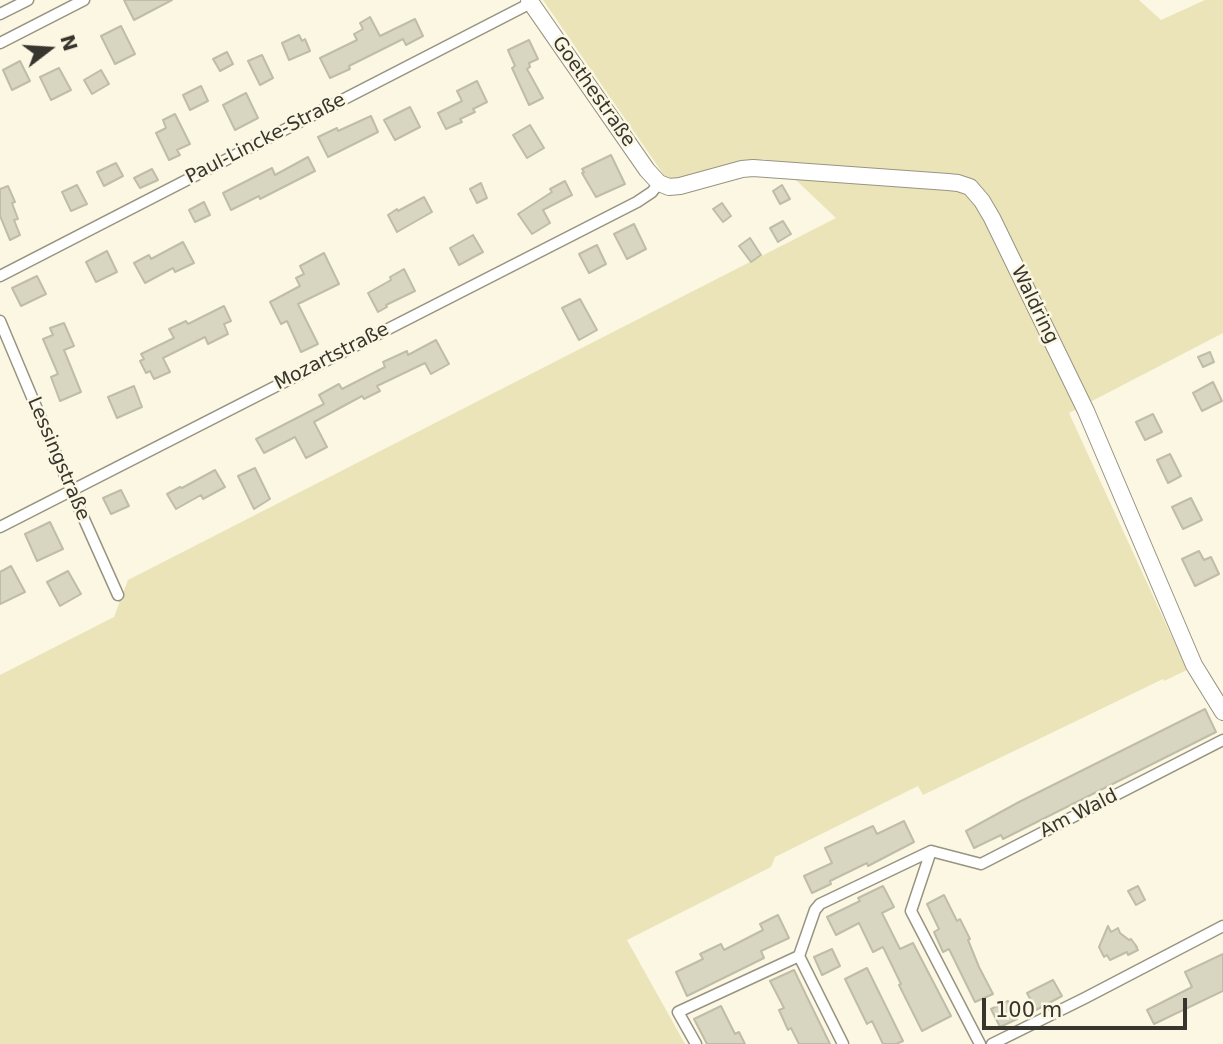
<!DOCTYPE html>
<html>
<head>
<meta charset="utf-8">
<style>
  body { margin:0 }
  #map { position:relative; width:1223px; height:1044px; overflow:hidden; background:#fbf7e2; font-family:"DejaVu Sans",sans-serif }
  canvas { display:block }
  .north { position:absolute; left:14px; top:14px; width:70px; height:70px; -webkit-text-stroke:5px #fbf7e2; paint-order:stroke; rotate:73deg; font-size:19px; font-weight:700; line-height:28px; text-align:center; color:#37352d }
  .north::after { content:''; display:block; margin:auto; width:24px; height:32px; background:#37352d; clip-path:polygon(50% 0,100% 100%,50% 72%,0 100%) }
  .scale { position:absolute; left:982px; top:998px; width:205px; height:32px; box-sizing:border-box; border:4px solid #37352d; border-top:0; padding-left:9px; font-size:21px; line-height:24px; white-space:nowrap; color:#37352d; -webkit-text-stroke:5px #fbf7e2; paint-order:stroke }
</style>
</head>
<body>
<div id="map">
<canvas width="1223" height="1044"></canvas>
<div class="north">N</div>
<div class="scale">100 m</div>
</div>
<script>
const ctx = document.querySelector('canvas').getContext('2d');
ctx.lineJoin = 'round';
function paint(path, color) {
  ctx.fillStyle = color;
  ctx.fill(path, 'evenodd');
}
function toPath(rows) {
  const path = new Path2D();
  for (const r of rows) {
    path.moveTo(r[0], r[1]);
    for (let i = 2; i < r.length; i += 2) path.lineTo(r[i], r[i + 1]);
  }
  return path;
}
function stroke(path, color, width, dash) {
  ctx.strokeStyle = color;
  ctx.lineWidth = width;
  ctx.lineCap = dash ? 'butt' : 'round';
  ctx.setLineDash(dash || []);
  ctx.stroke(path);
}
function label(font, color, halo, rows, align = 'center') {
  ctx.font = font + ' "DejaVu Sans",sans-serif';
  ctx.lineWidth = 5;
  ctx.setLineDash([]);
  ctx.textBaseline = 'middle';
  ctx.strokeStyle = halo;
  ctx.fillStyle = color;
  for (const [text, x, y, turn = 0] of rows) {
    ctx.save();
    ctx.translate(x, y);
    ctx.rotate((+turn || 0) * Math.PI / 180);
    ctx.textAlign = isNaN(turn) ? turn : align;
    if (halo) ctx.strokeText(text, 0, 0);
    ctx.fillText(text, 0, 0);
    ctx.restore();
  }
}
paint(toPath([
  [543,0,1139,0,1161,20,1205,0,1223,0,1223,333,1069,413,1187,670,1164,681,1163,679,923,795,918,786,775,857,771,867,627,940,685,1044,0,1044,0,675,114,617,128,580,836,218,798,182,765,159,733,163,668,181]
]), '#ebe4b8');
const building = toPath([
  [124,0,172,0,134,20,124,0],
  [370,17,380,36,415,19,423,36,406,45,403,39,349,66,350,69,330,78,320,58,357,40,354,34,363,29,360,23,370,17],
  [121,26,135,54,115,64,101,36,121,26],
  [299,35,302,41,305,39,310,51,289,60,282,43,299,35],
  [529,40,538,59,529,63,530,67,527,69,543,98,529,105,512,68,515,66,508,50,529,40],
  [227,52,233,64,220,71,213,59,227,52],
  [262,55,273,78,260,85,248,61,262,55],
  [20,61,30,81,12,90,3,70,20,61],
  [59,68,71,90,51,100,40,77,59,68],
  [101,70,109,84,92,94,84,80,101,70],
  [477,81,487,102,473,109,475,112,460,119,462,122,446,129,438,113,462,101,457,91,477,81],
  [201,86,208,101,190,110,183,95,201,86],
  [246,93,258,118,235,130,223,105,246,93],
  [410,107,420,127,395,140,384,120,410,107],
  [175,114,190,144,177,150,180,155,169,160,156,133,166,128,163,120,175,114],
  [371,116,378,132,328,157,318,137,337,128,338,131,371,116],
  [530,125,544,148,527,158,513,135,530,125],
  [611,155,625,184,596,197,582,173,584,172,582,169,611,155],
  [308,157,315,171,260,199,259,196,231,210,223,193,272,168,275,175,308,157],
  [116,163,123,176,104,186,97,172,116,163],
  [152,169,158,180,140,188,134,178,152,169],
  [565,181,572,195,543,210,550,223,532,234,518,214,552,192,550,189,565,181],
  [481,183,487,198,477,203,470,189,481,183],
  [77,185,87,204,71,211,62,192,77,185],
  [782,185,790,199,780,204,773,191,782,185],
  [8,186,15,202,12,203,18,219,14,220,20,235,10,240,0,216,0,189,8,186],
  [424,197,432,212,397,232,388,215,397,209,398,211,424,197],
  [204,202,210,215,195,222,189,210,204,202],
  [722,203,731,216,723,222,713,209,722,203],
  [783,221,791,234,778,242,770,228,783,221],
  [634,224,646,249,627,259,614,234,634,224],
  [473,235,483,252,459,265,450,248,473,235],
  [750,238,761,255,751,262,739,246,750,238],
  [183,242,194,263,175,272,173,268,145,283,134,263,149,255,151,259,183,242],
  [597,245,606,264,589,273,579,254,597,245],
  [107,251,117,272,96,282,86,262,107,251],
  [324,253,339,284,298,304,318,344,301,352,287,321,281,324,270,302,300,286,296,278,304,274,300,266,324,253],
  [404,269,415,291,386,305,387,307,378,312,368,293,391,280,390,277,404,269],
  [37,276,46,294,21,306,12,288,37,276],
  [580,299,597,330,579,340,562,308,580,299],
  [224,306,231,321,224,324,228,334,208,344,205,337,163,358,170,372,154,379,150,371,146,373,140,361,144,359,141,354,174,338,169,329,186,321,188,324,224,306],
  [64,323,74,346,64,350,81,392,60,401,51,377,58,374,43,339,53,335,50,328,64,323],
  [436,340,449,364,431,374,425,363,377,386,380,391,364,399,362,396,314,422,327,447,306,458,295,437,264,453,256,439,324,404,319,395,339,384,342,389,385,367,383,362,407,351,408,355,436,340],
  [1210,352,1214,362,1203,367,1198,357,1210,352],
  [1213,382,1222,401,1202,411,1193,393,1213,382],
  [134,386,142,407,117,418,108,397,134,386],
  [1153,414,1162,432,1145,440,1136,422,1153,414],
  [1170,454,1181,476,1168,483,1157,460,1170,454],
  [255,468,270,499,254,509,238,476,255,468],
  [215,470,225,487,203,499,201,495,176,509,167,494,180,487,182,488,215,470],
  [121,490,129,506,111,514,103,498,121,490],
  [1191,498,1202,520,1183,529,1172,507,1191,498],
  [50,522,63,549,37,561,25,534,50,522],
  [1199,551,1204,560,1211,557,1219,574,1195,586,1182,559,1199,551],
  [11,566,25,592,0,604,0,572,11,566],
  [68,571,81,594,60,606,47,582,68,571],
  [1205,709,1216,732,1003,839,1001,835,974,848,966,831,1019,802,1205,709],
  [904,821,914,842,868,866,867,863,830,881,831,884,812,893,804,876,832,863,825,848,873,826,877,834,904,821],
  [883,886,894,907,882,913,900,949,913,943,951,1016,922,1031,899,985,901,984,883,947,873,952,859,923,836,935,827,917,860,901,858,898,883,886],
  [1138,886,1145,900,1136,905,1128,891,1138,886],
  [944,895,957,921,960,919,970,939,968,940,979,967,993,994,975,1002,949,949,943,952,934,932,939,929,927,904,944,895],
  [778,915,789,938,761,951,764,958,687,996,676,972,703,959,700,954,721,944,724,950,763,930,760,924,778,915],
  [1108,926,1111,932,1118,928,1120,933,1129,940,1131,939,1137,947,1136,947,1138,950,1128,955,1127,952,1110,960,1107,955,1104,957,1099,947,1108,926],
  [832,949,840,966,822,975,814,957,832,949],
  [1223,954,1223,991,1154,1024,1147,1010,1192,987,1185,972,1223,954],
  [867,968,903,1041,896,1044,883,1044,872,1021,867,1024,845,979,867,968],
  [794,970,807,997,830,1044,799,1044,791,1028,788,1030,779,1010,784,1008,770,981,794,970],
  [1053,980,1062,996,1036,1010,1027,993,1053,980],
  [1008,1001,1017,1019,1000,1027,991,1009,1008,1001],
  [721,1006,735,1034,739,1032,745,1044,707,1044,694,1019,721,1006]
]);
paint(building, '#d8d5c0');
stroke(building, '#bfbca8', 2);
const street = toPath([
  [0,14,28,0],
  [0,43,84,0],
  [0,276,523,7,531,2],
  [0,321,71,490,118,595],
  [0,527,637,202,652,192,659,183],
  [931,851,911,911,980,1044],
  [799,956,843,1044],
  [696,1044,678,1012,799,956,815,910,820,904,931,851,981,864,1223,740],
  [992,1044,1085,998,1223,926]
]);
const secondary = toPath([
  [529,0,647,170,659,183,669,187,680,186,742,169,753,168,948,182,958,183,970,187,982,201,992,218,1086,411,1194,665,1223,712]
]);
stroke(street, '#979481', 13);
stroke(secondary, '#979481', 18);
stroke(street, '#fff', 10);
stroke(secondary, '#fff', 16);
label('19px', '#37352d', '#fbf7e2', [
  ["Goethestraße",593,92,55],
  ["Paul-Lincke-Straße",266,139,-27],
  ["Waldring",1034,305,64],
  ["Mozartstraße",332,357,-27],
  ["Lessingstraße",58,459,67],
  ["Am Wald",1079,814,-27]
]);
</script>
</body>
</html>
